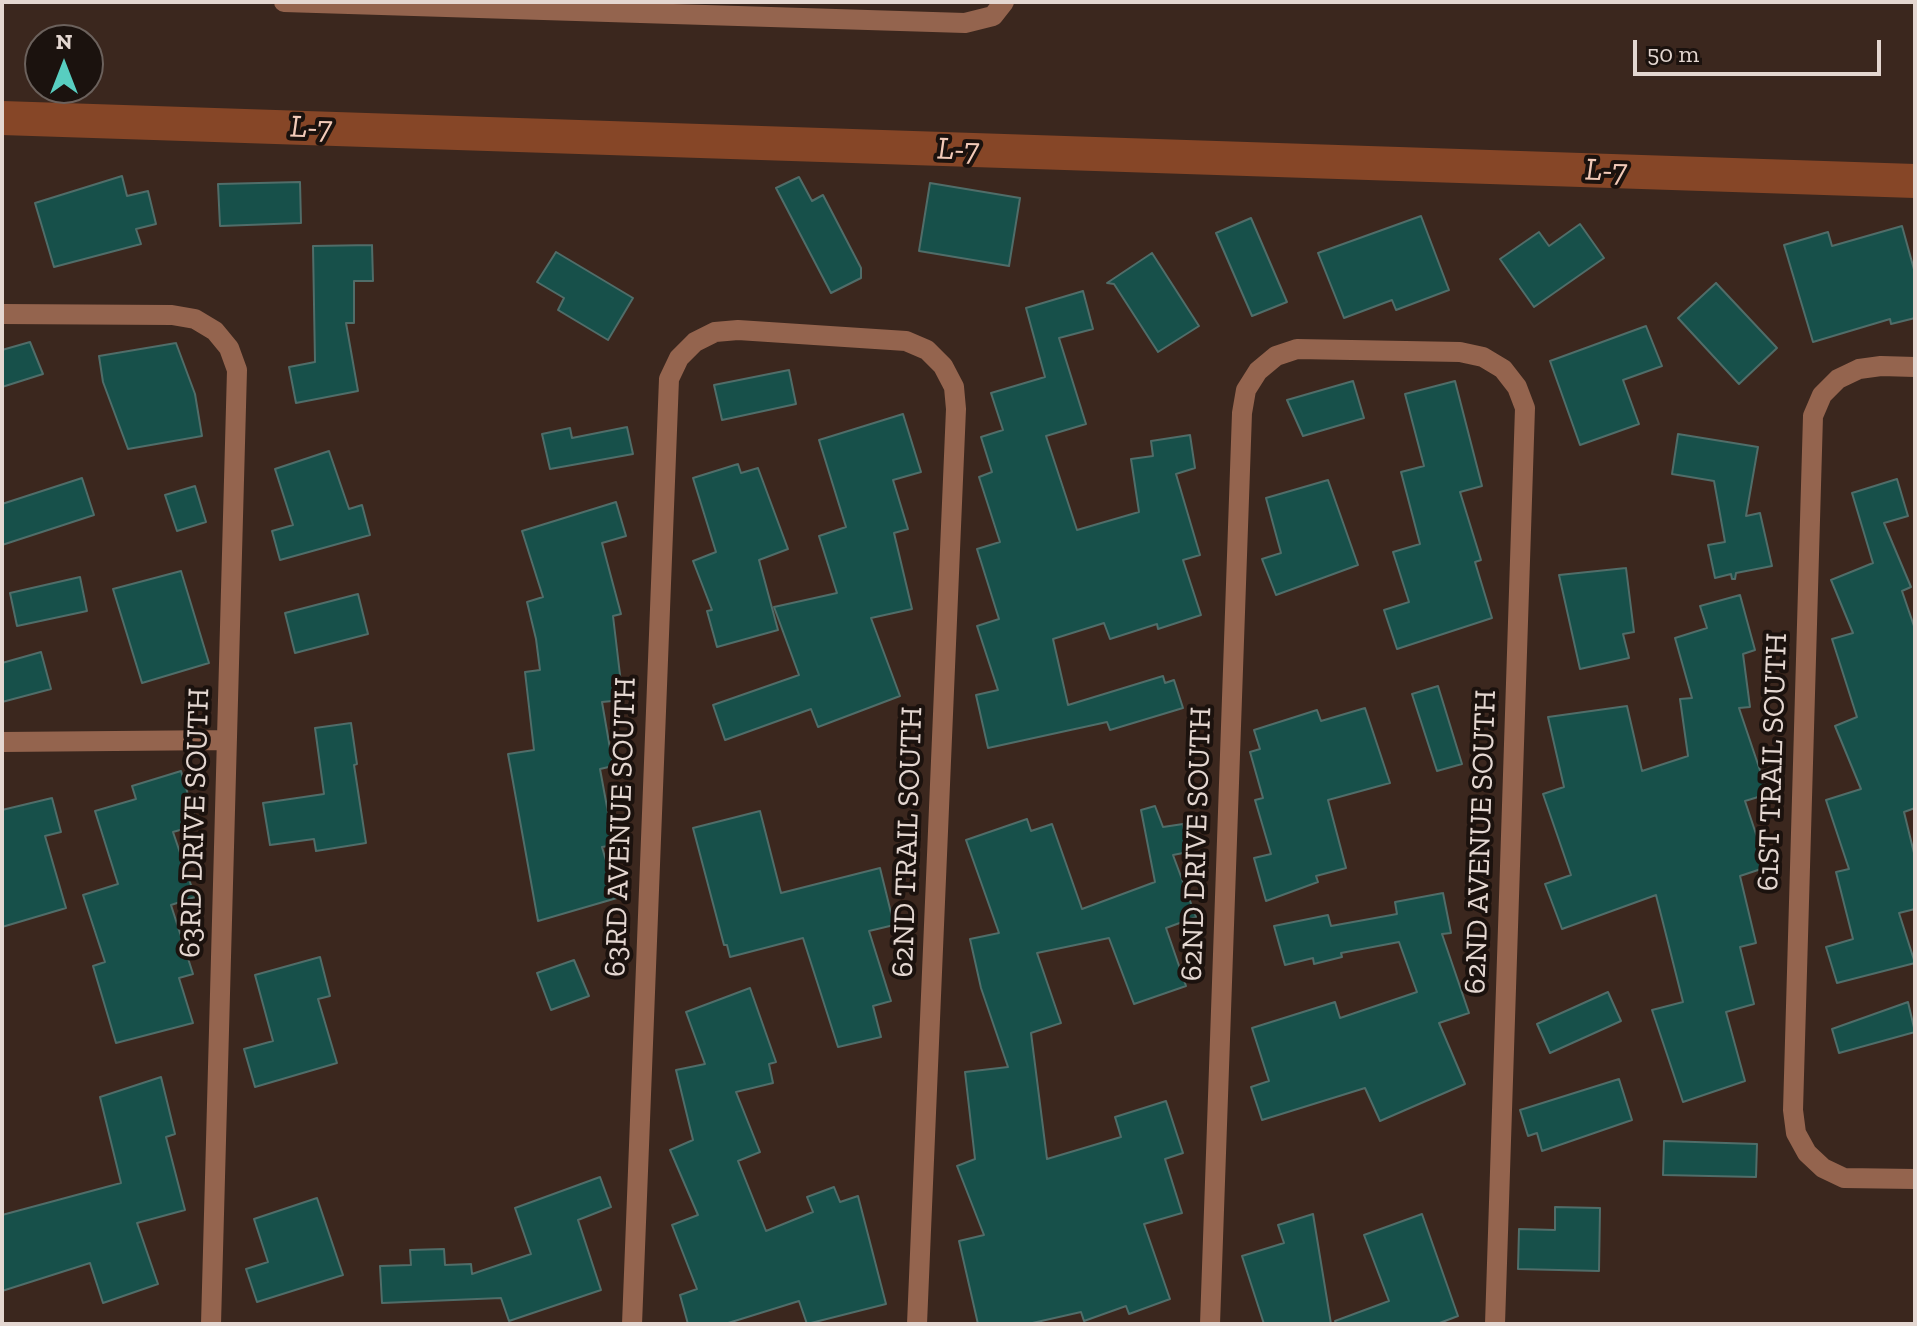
<!DOCTYPE html>
<html>
<head>
<meta charset="utf-8">
<style>
  body { margin:0 }
  #map { position:relative; width:1917px; height:1326px; overflow:hidden; background:#3b271e; font-family:"Zilla Slab",serif }
  canvas { display:block }
  .frame { position:absolute; inset:0; border:4px solid #e4d7d1; pointer-events:none }
  .north { position:absolute; left:24px; top:24px; width:80px; height:80px; box-sizing:border-box; background:#1b120e; border:2px solid #6b615c; border-radius:50%; rotate:0deg; font-size:22px; font-weight:700; line-height:32px; text-align:center; color:#e4d7d1 }
  .north::after { content:''; display:block; margin:auto; width:28px; height:36px; background:#58cec0; clip-path:polygon(50% 0,100% 100%,50% 72%,0 100%) }
  .scale { position:absolute; left:1633px; top:40px; width:248px; height:36px; box-sizing:border-box; border:4px solid #e4d7d1; border-top:0; padding-left:10px; font-size:24px; line-height:28px; white-space:nowrap; color:#e4d7d1; -webkit-text-stroke:6px #1b120e; paint-order:stroke }
</style>
</head>
<body>
<div id="map">
<canvas width="1917" height="1326"></canvas>
<div class="frame"></div>
<div class="north">N</div>
<div class="scale">50 m</div>
</div>
<script>
const ctx = document.querySelector('canvas').getContext('2d');
ctx.lineJoin = 'round';
function toPath(rows) {
  const path = new Path2D();
  for (const r of rows) {
    path.moveTo(r[0], r[1]);
    for (let i = 2; i < r.length; i += 2) path.lineTo(r[i], r[i + 1]);
  }
  return path;
}
function stroke(path, color, width, dash) {
  ctx.strokeStyle = color;
  ctx.lineWidth = width;
  ctx.lineCap = dash ? 'butt' : 'round';
  ctx.setLineDash(dash || []);
  ctx.stroke(path);
}
function paint(path, color) {
  ctx.fillStyle = color;
  ctx.fill(path, 'evenodd');
}
function label(font, color, halo, rows, align = 'center') {
  ctx.font = font + ' "Zilla Slab",serif';
  ctx.lineWidth = 8;
  ctx.setLineDash([]);
  ctx.textBaseline = 'middle';
  ctx.strokeStyle = halo;
  ctx.fillStyle = color;
  for (const [text, x, y, turn = 0] of rows) {
    ctx.save();
    ctx.translate(x, y);
    ctx.rotate((+turn || 0) * Math.PI / 180);
    ctx.textAlign = isNaN(turn) ? turn : align;
    if (halo) ctx.strokeText(text, 0, 0);
    ctx.fillText(text, 0, 0);
    ctx.restore();
  }
}
stroke(toPath([
  [2,118,1915,181]
]), '#864627', 34);
const building = toPath([
  [122,176,127,196,148,191,156,224,136,229,141,244,54,267,35,203,122,176],
  [799,177,812,201,823,195,861,268,861,278,831,293,776,188,799,177],
  [300,182,301,223,220,226,218,184,300,182],
  [930,183,1020,198,1009,266,919,251,930,183],
  [1421,216,1449,290,1396,310,1392,300,1344,318,1318,253,1421,216],
  [1251,218,1287,302,1252,316,1216,233,1251,218],
  [1580,224,1604,258,1534,307,1500,259,1539,232,1549,246,1580,224],
  [1902,226,1915,273,1915,318,1891,324,1890,319,1813,342,1784,245,1828,232,1832,246,1902,226],
  [372,245,373,281,354,281,354,323,346,323,358,391,296,403,289,367,315,362,313,246,372,245],
  [556,252,633,298,608,340,558,310,564,298,537,282,556,252],
  [1152,253,1199,326,1158,352,1114,284,1107,283,1152,253],
  [1716,283,1777,348,1739,384,1678,318,1716,283],
  [1083,291,1093,329,1059,338,1086,424,1046,436,1077,530,1139,512,1131,459,1153,456,1151,441,1190,435,1195,468,1176,474,1200,555,1183,560,1201,615,1158,629,1157,624,1110,639,1104,623,1053,639,1068,705,1163,676,1165,683,1174,680,1183,708,1110,730,1107,722,988,748,976,695,998,690,977,626,999,619,977,549,1000,542,979,477,992,472,981,437,1003,430,991,393,1045,377,1026,308,1083,291],
  [1646,326,1662,366,1623,380,1639,424,1580,445,1550,361,1646,326],
  [30,342,43,374,2,387,2,350,30,342],
  [176,343,195,394,202,436,128,449,103,382,99,356,176,343],
  [789,370,796,404,722,420,714,385,789,370],
  [1353,381,1364,418,1303,436,1287,400,1353,381],
  [1455,381,1482,486,1460,492,1481,560,1475,562,1492,618,1397,649,1384,610,1409,602,1393,552,1420,544,1401,472,1424,466,1405,394,1455,381],
  [903,414,921,472,893,480,908,529,894,533,912,609,871,618,900,696,818,727,811,709,725,740,713,705,799,675,774,607,837,593,819,536,846,527,819,440,903,414],
  [627,427,633,454,550,469,542,434,570,428,572,438,627,427],
  [1678,434,1758,447,1746,516,1760,513,1772,566,1736,573,1735,579,1732,579,1731,574,1715,578,1708,545,1725,542,1714,481,1672,474,1678,434],
  [329,451,349,509,362,505,370,535,280,560,272,531,293,525,275,469,329,451],
  [738,464,741,473,758,468,788,549,759,560,778,630,717,647,707,611,712,610,693,561,716,552,693,478,738,464],
  [82,478,94,515,2,545,2,504,82,478],
  [1897,479,1908,516,1884,523,1911,587,1902,591,1915,629,1915,808,1904,812,1915,857,1915,909,1899,913,1915,963,1837,983,1826,947,1853,939,1836,872,1849,869,1826,800,1861,789,1835,726,1857,717,1832,639,1853,633,1831,580,1873,563,1852,493,1897,479],
  [1328,480,1358,565,1276,595,1262,559,1281,553,1266,498,1328,480],
  [195,486,206,522,177,531,165,495,195,486],
  [616,502,626,536,602,543,621,614,613,616,623,700,602,702,613,766,600,769,614,845,602,847,617,898,538,921,508,754,534,750,525,672,540,670,536,639,527,602,543,597,522,531,616,502],
  [1626,568,1634,632,1623,634,1629,658,1580,669,1559,575,1626,568],
  [181,571,209,663,142,683,113,589,181,571],
  [80,577,87,611,17,626,10,593,80,577],
  [358,594,368,634,295,653,285,613,358,594],
  [1740,595,1755,650,1743,654,1750,707,1739,708,1768,794,1745,801,1767,867,1740,876,1756,943,1740,947,1754,1004,1726,1012,1745,1081,1683,1102,1652,1010,1683,1002,1656,895,1562,929,1545,884,1571,875,1543,794,1564,787,1548,717,1627,706,1642,771,1688,756,1680,699,1692,698,1675,638,1707,628,1700,606,1740,595],
  [41,652,51,689,2,702,2,663,41,652],
  [1438,686,1462,764,1437,771,1412,694,1438,686],
  [1365,708,1390,783,1328,800,1346,868,1316,876,1318,882,1266,901,1254,858,1271,854,1255,800,1263,798,1250,752,1260,749,1254,730,1317,710,1321,721,1365,708],
  [351,723,357,764,354,765,366,843,316,851,314,839,270,845,263,803,324,794,315,728,351,723],
  [181,771,197,825,173,832,195,897,171,905,193,974,179,978,193,1023,116,1043,93,966,105,962,83,895,118,884,95,811,136,799,132,786,181,771],
  [52,798,61,832,45,836,66,908,2,927,2,810,52,798],
  [1155,806,1163,827,1183,824,1188,852,1173,855,1196,917,1166,928,1186,986,1134,1004,1109,938,1037,953,1061,1023,1031,1033,1047,1159,1121,1137,1115,1117,1166,1101,1183,1153,1165,1159,1182,1213,1144,1224,1170,1299,1129,1314,1126,1306,1084,1321,1081,1312,1028,1324,978,1324,959,1241,984,1235,957,1166,975,1159,965,1072,1008,1067,981,988,970,939,999,933,966,840,1027,819,1031,831,1052,824,1082,909,1155,882,1141,810,1155,806],
  [760,811,781,893,880,868,894,925,869,931,891,1001,873,1006,881,1037,838,1047,803,938,730,957,727,945,724,945,693,828,760,811],
  [1443,893,1451,933,1442,934,1469,1013,1439,1023,1465,1084,1380,1121,1365,1088,1262,1120,1251,1087,1269,1081,1252,1028,1335,1002,1340,1018,1417,992,1399,942,1341,953,1342,957,1314,964,1313,958,1285,965,1274,926,1328,915,1331,926,1397,914,1395,902,1443,893],
  [320,957,330,996,318,999,337,1063,255,1087,244,1049,273,1041,255,975,320,957],
  [574,960,589,996,551,1010,537,973,574,960],
  [750,988,776,1062,769,1064,773,1083,736,1092,760,1152,738,1161,766,1231,813,1212,807,1197,834,1187,840,1202,858,1196,886,1304,807,1324,799,1301,725,1324,688,1324,680,1295,697,1289,672,1225,698,1215,670,1150,693,1140,676,1070,705,1064,686,1012,750,988],
  [1608,992,1621,1021,1550,1053,1537,1024,1608,992],
  [1908,1002,1915,1032,1839,1053,1832,1029,1908,1002],
  [161,1077,175,1134,166,1137,185,1210,137,1223,158,1284,103,1303,90,1263,2,1291,2,1215,121,1183,100,1097,161,1077],
  [1619,1079,1632,1120,1542,1151,1537,1133,1528,1136,1520,1110,1619,1079],
  [1664,1141,1757,1144,1756,1177,1663,1175,1664,1141],
  [600,1177,611,1207,578,1220,601,1290,509,1321,501,1298,382,1303,380,1266,411,1265,410,1250,444,1249,445,1265,471,1264,472,1274,531,1254,515,1208,600,1177],
  [317,1198,343,1275,257,1302,246,1269,268,1262,254,1219,317,1198],
  [1555,1207,1600,1208,1599,1271,1518,1269,1519,1229,1555,1230,1555,1207],
  [1313,1214,1331,1324,1264,1324,1242,1256,1284,1243,1278,1225,1313,1214],
  [1422,1214,1458,1316,1437,1324,1336,1324,1335,1321,1389,1301,1364,1235,1422,1214]
]);
paint(building, '#17504a');
stroke(building, '#506d69', 2);
stroke(toPath([
  [284,2,965,23,993,16,1004,2],
  [2,314,172,315,195,319,215,331,229,348,237,370,211,1324],
  [1915,367,1881,366,1859,369,1838,379,1822,395,1813,416,1793,1110,1796,1133,1807,1153,1823,1168,1844,1178,1915,1179],
  [2,742,227,740],
  [632,1324,669,379,679,358,695,342,715,332,738,330,906,341,927,350,943,366,954,387,956,409,917,1324],
  [1210,1324,1242,413,1246,390,1258,371,1276,356,1297,349,1460,352,1483,357,1503,369,1517,387,1525,408,1495,1324]
]), '#94644e', 20);
label('30px', '#e4d7d1', '#1b120e', [
  ["61ST TRAIL SOUTH",1773,762,-88],
  ["63RD DRIVE SOUTH",195,823,-88],
  ["63RD AVENUE SOUTH",621,827,-88],
  ["62ND TRAIL SOUTH",908,842,-88],
  ["62ND AVENUE SOUTH",1481,842,-88],
  ["62ND DRIVE SOUTH",1197,844,-88]
]);
label('italic 32px', '#f2cab8', '#1b120e', [
  ["L-7",311,128,2],
  ["L-7",958,150,2],
  ["L-7",1606,171,2]
]);
</script>
</body>
</html>
